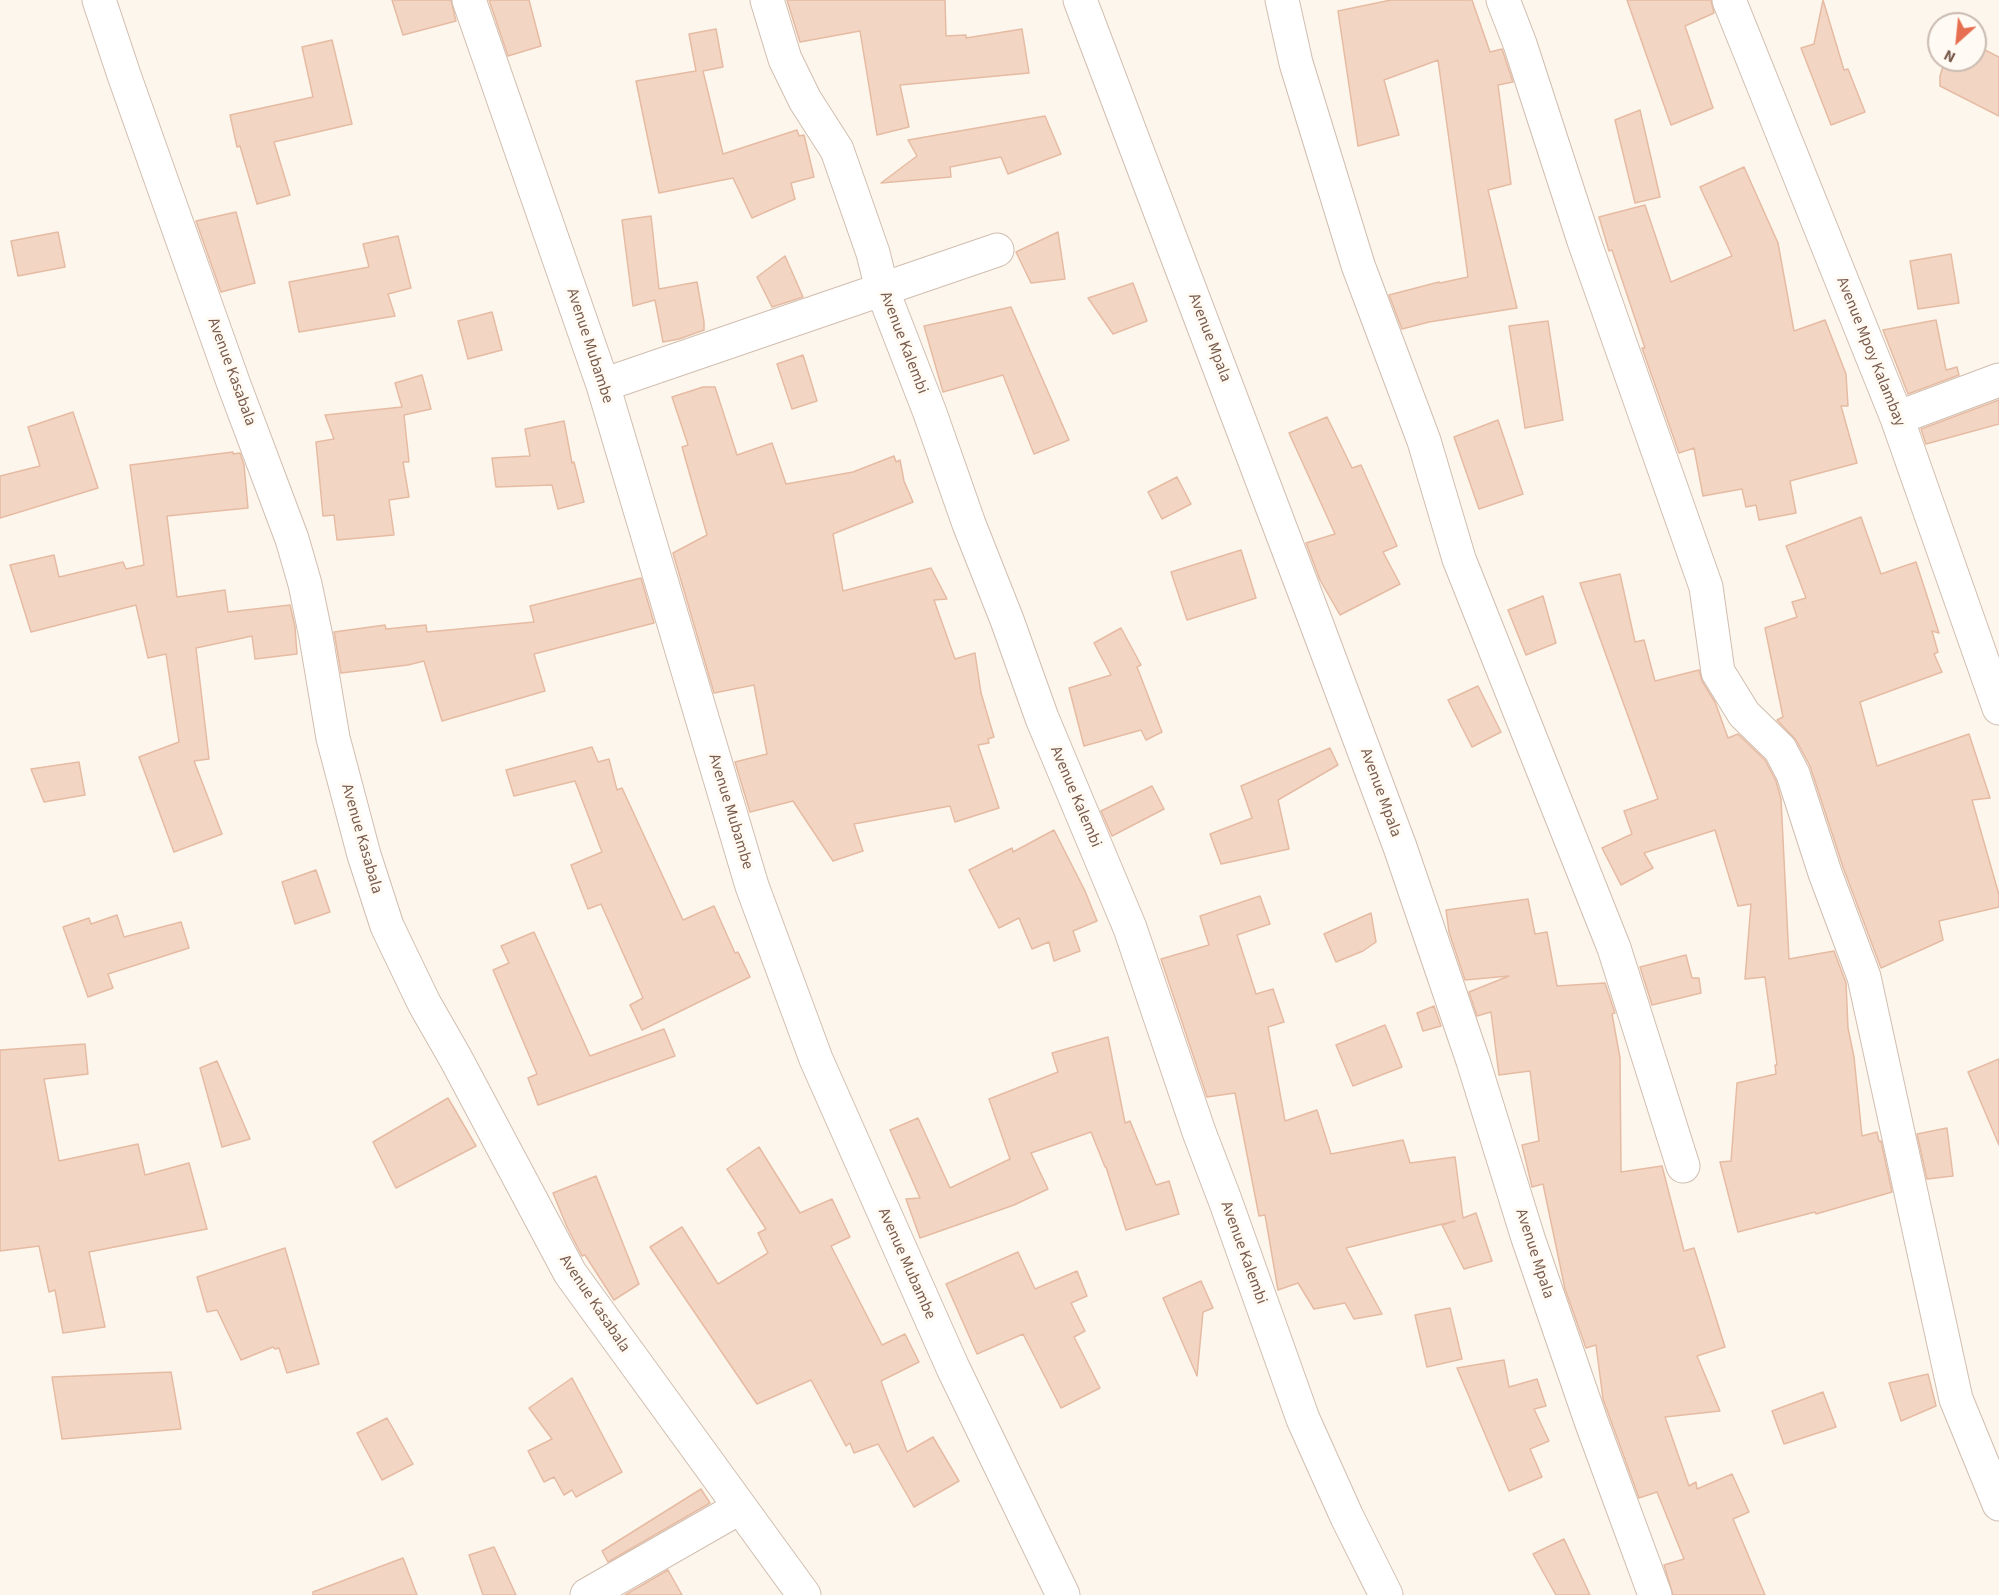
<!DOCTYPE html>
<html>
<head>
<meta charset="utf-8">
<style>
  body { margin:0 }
  #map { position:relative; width:1999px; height:1595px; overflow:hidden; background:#fdf6ec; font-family:"Source Sans 3",sans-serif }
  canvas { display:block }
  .north { position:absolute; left:1927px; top:12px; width:60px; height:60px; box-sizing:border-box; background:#fffaf3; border:2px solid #cabbb1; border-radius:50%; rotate:207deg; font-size:16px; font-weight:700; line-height:24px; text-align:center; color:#7a5c4d }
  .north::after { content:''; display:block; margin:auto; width:21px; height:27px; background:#e76f51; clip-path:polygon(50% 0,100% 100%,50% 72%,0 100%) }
</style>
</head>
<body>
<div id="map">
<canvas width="1999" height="1595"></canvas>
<div class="north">N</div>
</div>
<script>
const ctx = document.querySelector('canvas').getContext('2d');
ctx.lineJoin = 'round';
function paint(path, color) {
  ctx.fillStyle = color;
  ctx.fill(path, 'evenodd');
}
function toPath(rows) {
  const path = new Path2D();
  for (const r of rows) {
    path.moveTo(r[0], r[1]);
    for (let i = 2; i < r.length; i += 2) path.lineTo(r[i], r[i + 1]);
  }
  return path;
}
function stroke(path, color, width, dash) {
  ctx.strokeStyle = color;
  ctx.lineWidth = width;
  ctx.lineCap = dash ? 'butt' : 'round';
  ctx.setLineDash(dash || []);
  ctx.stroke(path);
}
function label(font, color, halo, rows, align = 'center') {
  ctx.font = font + ' "Source Sans 3",sans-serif';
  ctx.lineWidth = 6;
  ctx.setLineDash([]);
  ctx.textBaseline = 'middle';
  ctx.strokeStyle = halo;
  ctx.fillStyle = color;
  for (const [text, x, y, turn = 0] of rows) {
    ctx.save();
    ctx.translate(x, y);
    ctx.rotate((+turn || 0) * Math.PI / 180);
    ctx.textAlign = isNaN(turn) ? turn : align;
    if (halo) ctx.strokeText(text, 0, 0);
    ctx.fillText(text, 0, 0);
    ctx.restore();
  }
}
const building = toPath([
  [392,0,451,0,456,21,403,35,392,0],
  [489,0,529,0,541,46,508,56,489,0],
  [787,0,945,0,946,36,966,35,966,38,1022,29,1029,73,900,85,909,127,877,135,860,31,800,42,787,0],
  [1391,0,1472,0,1490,52,1502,49,1513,82,1498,85,1511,184,1488,190,1517,308,1429,322,1402,329,1389,295,1439,282,1440,283,1468,277,1438,60,1384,80,1399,135,1358,146,1338,11,1391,0],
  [1627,0,1711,0,1714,13,1685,26,1713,108,1671,125,1627,0],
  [1823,0,1844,70,1848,69,1865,112,1831,125,1801,48,1814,44,1823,0],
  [716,29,723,67,703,71,723,154,797,130,799,136,804,135,814,177,791,183,795,199,752,218,733,178,659,193,636,81,696,71,689,34,716,29],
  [332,40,352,124,274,142,290,195,257,204,240,146,237,147,230,115,313,97,302,47,332,40],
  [1975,45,1999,57,1999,116,1940,86,1940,76,1945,60,1975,60,1975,45],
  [1640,110,1660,197,1635,203,1615,120,1640,110],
  [1045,116,1061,154,1008,174,1001,157,950,167,951,177,881,183,917,156,908,140,1045,116],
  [1744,167,1778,243,1794,331,1825,320,1846,374,1848,406,1841,406,1857,463,1790,481,1796,513,1759,520,1756,505,1746,507,1742,489,1703,496,1694,448,1679,453,1642,348,1645,348,1612,250,1609,251,1599,217,1645,205,1671,282,1732,256,1700,187,1744,167],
  [236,212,255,283,221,292,196,221,236,212],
  [651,216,659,289,697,282,704,322,704,330,679,339,663,342,655,300,633,306,622,220,651,216],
  [58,232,65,267,18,276,11,241,58,232],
  [1058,232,1065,279,1031,283,1016,252,1058,232],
  [398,236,411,288,388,294,395,316,299,332,289,282,369,267,363,244,398,236],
  [1951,254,1959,303,1918,309,1910,261,1951,254],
  [785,256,803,297,772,307,757,277,785,256],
  [1133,283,1147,321,1113,334,1088,298,1133,283],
  [1011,307,1069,440,1034,454,1003,375,943,392,924,326,1011,307],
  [492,312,502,350,468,359,458,321,492,312],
  [1936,320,1946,370,1957,367,1959,375,1908,394,1883,330,1936,320],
  [1548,321,1563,420,1525,428,1509,326,1548,321],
  [803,355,817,401,792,409,777,364,803,355],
  [422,375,431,409,404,415,409,462,403,462,409,497,389,500,394,535,337,540,334,515,323,516,316,442,334,439,325,415,402,407,395,383,422,375],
  [703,387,715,387,737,455,772,443,786,484,853,472,894,456,896,462,900,460,904,481,913,502,833,534,843,591,931,568,947,599,934,600,955,659,975,653,981,693,994,737,988,739,989,743,978,745,999,808,955,822,950,806,854,824,863,851,833,861,793,801,750,812,735,762,767,754,754,685,714,693,673,553,707,535,682,447,688,445,672,397,703,387],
  [1999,400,1999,424,1926,444,1921,429,1999,400],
  [73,412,98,488,0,518,0,476,40,466,28,427,73,412],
  [1327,417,1352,468,1361,465,1397,546,1383,552,1400,584,1340,615,1320,580,1306,543,1335,534,1289,433,1327,417],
  [1498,420,1523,494,1479,509,1454,437,1498,420],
  [564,421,572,463,574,462,584,502,558,509,552,485,496,487,492,458,530,456,525,429,564,421],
  [233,452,233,454,240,453,244,465,248,508,167,516,177,597,225,590,228,612,290,605,295,627,297,654,255,659,252,636,196,648,209,759,194,761,222,834,174,852,139,757,179,742,166,654,148,658,136,605,31,632,10,565,54,555,59,577,123,562,126,569,144,565,130,465,233,452],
  [1177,477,1191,504,1162,519,1148,492,1177,477],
  [1861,517,1881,574,1916,562,1939,633,1932,631,1938,652,1934,654,1942,672,1860,702,1877,766,1969,734,1990,798,1972,800,1999,895,1999,907,1939,921,1943,940,1881,968,1843,867,1810,766,1796,740,1777,720,1783,717,1765,628,1797,617,1792,602,1806,598,1786,546,1861,517],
  [1241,550,1256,598,1187,620,1171,572,1241,550],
  [1620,574,1635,642,1644,640,1655,681,1699,670,1702,681,1715,702,1728,738,1738,734,1765,760,1776,781,1781,799,1789,959,1834,951,1846,983,1848,1028,1854,1057,1862,1136,1877,1132,1879,1141,1881,1141,1892,1192,1816,1214,1815,1212,1738,1232,1720,1162,1731,1161,1737,1083,1776,1074,1775,1065,1777,1065,1765,977,1745,979,1751,904,1738,906,1715,830,1644,853,1653,868,1621,885,1602,848,1632,834,1624,811,1658,799,1580,583,1620,574],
  [641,578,654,623,534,654,545,691,442,721,424,661,408,665,341,673,334,632,385,625,386,629,426,625,427,632,534,622,530,606,641,578],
  [1543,596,1556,643,1526,655,1508,610,1543,596],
  [1121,628,1141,665,1137,667,1162,732,1146,740,1141,730,1084,746,1069,688,1111,675,1094,643,1121,628],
  [1478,686,1501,732,1472,747,1448,700,1478,686],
  [592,747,598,762,609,759,617,790,622,788,683,920,714,906,735,953,738,952,750,977,642,1030,630,1005,643,998,601,904,588,909,571,865,602,852,575,781,514,796,506,770,592,747],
  [1330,748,1338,765,1278,800,1289,849,1221,864,1210,834,1252,818,1241,786,1330,748],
  [79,762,85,795,44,802,31,769,79,762],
  [1152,786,1164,809,1112,836,1101,811,1152,786],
  [1054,830,1085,891,1097,921,1073,931,1080,951,1054,961,1049,942,1032,949,1019,918,999,928,969,870,1012,848,1013,852,1054,830],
  [316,870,330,912,295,924,282,882,316,870],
  [1260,896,1270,924,1237,935,1256,994,1273,989,1284,1022,1268,1027,1285,1121,1317,1110,1331,1154,1403,1140,1410,1163,1455,1157,1463,1218,1476,1213,1492,1261,1464,1269,1442,1225,1455,1221,1346,1248,1382,1314,1354,1319,1345,1303,1314,1309,1298,1283,1278,1290,1265,1215,1259,1216,1235,1093,1207,1097,1161,959,1209,945,1200,916,1260,896],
  [1528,899,1535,934,1547,932,1557,986,1605,983,1615,1013,1612,1014,1620,1058,1621,1172,1662,1166,1684,1251,1694,1248,1725,1347,1697,1356,1720,1411,1665,1417,1689,1486,1696,1482,1697,1489,1732,1474,1749,1512,1733,1519,1765,1595,1673,1595,1664,1565,1684,1559,1657,1492,1639,1498,1603,1399,1596,1345,1586,1348,1565,1289,1543,1184,1532,1187,1522,1145,1539,1141,1530,1071,1499,1075,1491,1012,1477,1016,1469,992,1509,976,1465,980,1449,932,1446,910,1528,899],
  [1371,913,1376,942,1363,951,1336,962,1324,934,1371,913],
  [117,915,124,937,181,922,189,948,108,974,113,988,88,997,63,927,89,918,91,924,117,915],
  [534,932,590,1056,664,1029,675,1056,538,1105,528,1078,537,1074,493,970,509,963,501,946,534,932],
  [1686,955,1692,978,1699,978,1701,993,1652,1005,1640,967,1686,955],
  [1434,1006,1441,1026,1423,1031,1417,1013,1434,1006],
  [1385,1025,1402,1067,1353,1086,1336,1045,1385,1025],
  [1108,1037,1125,1123,1130,1121,1156,1185,1169,1181,1179,1214,1126,1230,1106,1167,1105,1167,1091,1132,1031,1153,1048,1189,1014,1205,920,1238,906,1199,920,1198,890,1130,918,1118,950,1188,1010,1159,989,1099,1058,1072,1052,1053,1108,1037],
  [85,1044,88,1074,44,1079,59,1161,138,1144,145,1175,189,1163,207,1229,89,1252,105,1327,63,1333,55,1290,49,1292,39,1246,0,1251,0,1050,85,1044],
  [1999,1059,1999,1145,1968,1072,1999,1059],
  [217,1061,250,1139,222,1147,200,1068,217,1061],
  [448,1098,476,1146,396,1188,373,1142,448,1098],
  [1947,1128,1953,1176,1927,1179,1917,1134,1947,1128],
  [759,1147,800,1213,832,1199,850,1237,831,1246,882,1345,905,1334,919,1362,881,1381,907,1452,933,1437,959,1481,914,1507,878,1444,854,1453,850,1443,846,1446,811,1380,757,1404,650,1247,682,1227,718,1284,768,1253,758,1233,766,1229,727,1169,759,1147],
  [596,1176,639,1284,614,1300,585,1255,582,1256,567,1227,553,1193,596,1176],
  [285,1248,319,1364,287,1373,279,1348,275,1349,273,1347,241,1360,217,1310,207,1312,197,1277,285,1248],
  [1018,1252,1035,1289,1077,1271,1087,1296,1071,1303,1085,1331,1074,1337,1100,1388,1061,1408,1023,1334,977,1354,946,1284,1018,1252],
  [1201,1281,1213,1308,1203,1312,1197,1376,1163,1298,1201,1281],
  [1450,1308,1462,1359,1427,1367,1415,1315,1450,1308],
  [1504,1360,1509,1387,1537,1379,1546,1406,1534,1409,1549,1441,1530,1449,1542,1477,1509,1491,1457,1368,1504,1360],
  [171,1372,181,1429,62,1439,52,1377,171,1372],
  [1928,1374,1936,1406,1901,1421,1889,1383,1928,1374],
  [572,1378,622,1472,576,1497,572,1490,564,1495,554,1477,544,1482,528,1451,552,1439,529,1408,572,1378],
  [1823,1392,1836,1427,1784,1444,1772,1411,1823,1392],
  [387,1418,413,1464,382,1480,357,1433,387,1418],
  [701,1489,710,1503,608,1562,602,1551,701,1489],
  [1564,1539,1590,1595,1556,1595,1533,1554,1564,1539],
  [494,1547,516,1595,483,1595,469,1555,494,1547],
  [403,1558,417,1595,313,1595,313,1592,403,1558],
  [668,1570,682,1595,625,1595,668,1570]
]);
paint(building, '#f3d5c3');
stroke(building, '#e6bba3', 1.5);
const minor = toPath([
  [99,0,124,75,233,382,292,539,305,584,316,637,333,738,364,855,387,926,424,1003,456,1059,570,1273,804,1595],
  [469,0,603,385,752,886,816,1059,953,1368,1063,1595],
  [767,0,785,59,805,100,837,150,873,253,882,289,930,413,969,524,1007,620,1042,718,1130,928,1199,1132,1225,1200,1303,1419,1347,1517,1386,1595],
  [1080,0,1314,617,1400,847,1473,1061,1528,1238,1591,1421,1655,1595],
  [1282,0,1296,63,1358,265,1424,441,1459,559,1614,948,1683,1166],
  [1503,0,1520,44,1584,241,1706,587,1718,672,1744,714,1780,749,1793,774,1825,873,1864,977,1956,1399,1999,1504],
  [1729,0,1897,418,1999,708],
  [603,385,997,250],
  [1897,418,1999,380],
  [587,1595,739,1508]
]);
stroke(minor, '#d1beb0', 35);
stroke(minor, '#fff', 33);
label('16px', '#7a5c4d', '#fffaf3', [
  ["Avenue Mpala",1209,338,69],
  ["Avenue Kalembi",903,343,69],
  ["Avenue Mubambe",589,346,72],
  ["Avenue Mpoy Kalambay",1870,352,68],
  ["Avenue Kasabala",231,372,70],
  ["Avenue Mpala",1380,793,70],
  ["Avenue Kalembi",1075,797,67],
  ["Avenue Mubambe",730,812,73],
  ["Avenue Kasabala",361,839,74],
  ["Avenue Kalembi",1243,1253,70],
  ["Avenue Mpala",1534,1254,72],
  ["Avenue Mubambe",906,1264,66],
  ["Avenue Kasabala",594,1304,56]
]);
</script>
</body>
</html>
